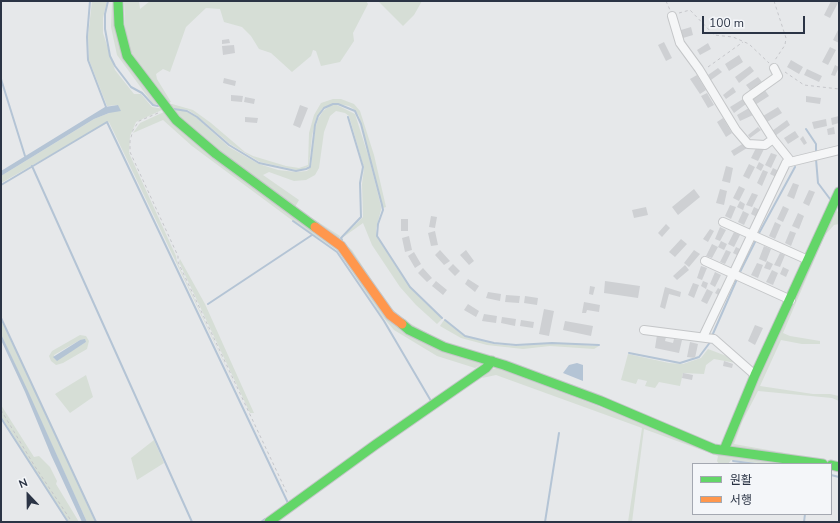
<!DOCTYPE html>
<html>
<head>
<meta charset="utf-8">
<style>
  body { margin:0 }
  #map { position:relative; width:840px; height:523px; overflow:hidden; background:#e6e8ea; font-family:"Nunito Sans","Noto Sans KR",sans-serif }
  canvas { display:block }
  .frame { position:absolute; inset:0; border:2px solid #2b3445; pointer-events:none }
  .legend { position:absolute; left:692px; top:463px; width:140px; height:52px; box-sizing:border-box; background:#f4f6f9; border:1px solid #a4a8b1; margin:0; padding:5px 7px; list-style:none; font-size:12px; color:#2b3445 }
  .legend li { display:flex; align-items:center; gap:8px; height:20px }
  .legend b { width:20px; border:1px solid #a4a8b1 }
  .north { position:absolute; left:8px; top:475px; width:40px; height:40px; -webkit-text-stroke:3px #f4f6f9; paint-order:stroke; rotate:338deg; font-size:11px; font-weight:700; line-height:16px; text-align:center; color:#2b3445 }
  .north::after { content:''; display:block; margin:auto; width:14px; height:18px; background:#2b3445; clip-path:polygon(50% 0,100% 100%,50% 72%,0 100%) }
  .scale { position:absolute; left:702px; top:16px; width:103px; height:18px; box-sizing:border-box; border:2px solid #2b3445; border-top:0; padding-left:5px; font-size:12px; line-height:14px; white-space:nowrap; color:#2b3445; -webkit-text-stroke:3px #f4f6f9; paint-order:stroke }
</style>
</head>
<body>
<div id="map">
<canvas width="840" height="523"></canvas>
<div class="frame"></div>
<ul class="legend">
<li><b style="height:5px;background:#63d668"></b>원활</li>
<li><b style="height:5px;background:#ff974d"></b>서행</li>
</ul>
<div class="north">N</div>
<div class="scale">100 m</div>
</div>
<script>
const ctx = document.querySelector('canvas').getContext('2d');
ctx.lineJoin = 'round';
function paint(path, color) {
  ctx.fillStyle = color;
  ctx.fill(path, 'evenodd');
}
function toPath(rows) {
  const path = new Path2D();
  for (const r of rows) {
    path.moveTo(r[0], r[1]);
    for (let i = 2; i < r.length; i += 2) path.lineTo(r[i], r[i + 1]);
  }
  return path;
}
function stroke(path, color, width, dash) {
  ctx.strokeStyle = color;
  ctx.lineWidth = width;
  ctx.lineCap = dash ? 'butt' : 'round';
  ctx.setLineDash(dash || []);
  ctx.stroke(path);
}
paint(toPath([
  [92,1,107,1,103,18,103,33,115,70,134,94,141,94,152,107,164,109,136,122,130,136,129,153,176,256,177,262,248,413,109,122,1,183,1,176,94,119,109,113,118,105,107,106,89,60,88,37],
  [112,1,115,24,159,104,153,104,117,55,111,27],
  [124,1,139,1,140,9,150,1,366,1,368,4,353,33,354,41,340,62,321,66,316,51,313,50,311,56,292,72,271,53,259,49,251,36,242,27,224,22,220,9,206,8,186,27,170,72,163,69,156,74,157,79,171,102,165,104,126,46],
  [378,1,422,1,414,15,403,26],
  [333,99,341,99,354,104,360,111,374,155,386,207,383,208,359,116,355,110,349,106,333,103,322,109,316,119,312,136,309,166,301,170,296,170,260,162,230,144,197,116,188,110,176,109,188,112,197,118,229,147,259,164,278,170,296,172,307,171,311,167,315,129,318,119,323,111,331,105,337,105,355,114,369,158,381,206,381,210,376,229,377,237,411,289,442,319,437,324,416,305,400,287,372,245,363,223,342,238,363,217,362,184,364,168,349,116,345,113,336,111,330,116,324,132,319,168,315,175,306,180,294,181,269,172,263,175,299,200,295,207,340,236,339,239,352,250,388,305,404,320,431,335,399,321,356,263,198,137,169,104,172,104,193,110,211,123,245,152,253,156,286,166,299,168,308,165,309,133,314,115,321,103],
  [164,112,332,242,386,314,484,363,475,368,437,356,394,330,381,315,338,251,289,218,192,146,163,120,133,133,140,123],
  [835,209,839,213,839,224,834,225,825,235,783,333,790,336,820,341,820,344,802,344,781,340,760,386,813,394,830,394,839,396,839,401,832,398,758,391,742,422,734,444,791,454,730,448,733,434],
  [180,259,205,304,254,413,250,413,179,262],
  [1,320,36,394,95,522,87,522,1,334],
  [444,320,464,336,494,344,516,346,552,343,599,346,594,349,550,346,523,349,487,345,461,338,440,326],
  [80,335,86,336,89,341,87,349,63,363,56,365,51,361,49,356,52,351],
  [80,340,86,342,68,353,55,359,54,355],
  [708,349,737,360,736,363,714,359,706,365,704,374,683,373,680,386,659,382,655,388,645,386,647,381,638,379,636,384,621,380,628,354,669,363,683,364,701,358],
  [497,368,672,434,803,464,768,464,731,460,728,464,719,464,717,461,718,456,644,429,632,522,628,522,642,428,496,375,482,378,491,369],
  [86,375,93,397,70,413,55,394],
  [1,405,34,457,39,456,50,467,57,481,56,484,79,522,69,522,35,470,1,416],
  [154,440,164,463,137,480,131,458]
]), '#d6ded6');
paint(toPath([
  [118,105,121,111,109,113,94,119,1,176,1,171,105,107],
  [1,334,28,391,87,522,82,522,51,455,25,392,1,340],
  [85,339,86,342,57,361,53,357,80,340],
  [577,363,583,365,583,381,563,373,569,365]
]), '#b4c4d5');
stroke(toPath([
  [90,1,87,37,88,60,106,107],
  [108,1,105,14,105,29,110,56,115,66,131,87,142,93,153,105,158,106],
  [1,79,25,156],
  [174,109,187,111,197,117,229,145,259,163,296,171,306,169,310,167,315,125,318,116,324,108,333,104,338,104,355,111,361,124,382,205,383,210,378,224,377,236,410,287,442,318],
  [806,129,816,144,816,152],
  [816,159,818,183,830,199],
  [32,166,192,522],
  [1,185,107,122,288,503],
  [293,221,337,252,384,321,431,401],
  [758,235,795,167],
  [342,240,341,238,361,217,360,183,363,167,348,117],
  [739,274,756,240],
  [208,304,312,235],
  [1,318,96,522],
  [445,320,465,336,494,343,516,345,552,343,599,345],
  [712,336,737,279],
  [629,353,680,363,699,357,711,341],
  [1,418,68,522],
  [733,461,756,464],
  [831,475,839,477],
  [261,522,265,519],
  [545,522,559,433],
  [804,522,805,514]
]), '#b4c4d5', 2);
paint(toPath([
  [831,1,839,1,830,18,824,15],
  [691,27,693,35,683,38,681,30],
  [839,28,839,43,833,40],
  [229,39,230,43,222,44,222,40],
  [664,42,672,58,666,61,658,45],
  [708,43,711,49,700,55,697,50],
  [234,45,235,53,223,55,222,46],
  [830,47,836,50,828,65,822,62],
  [739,55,743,62,729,71,725,64],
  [791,60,803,67,799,74,787,67],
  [835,65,839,67,835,76,831,75],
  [750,66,754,71,739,83,735,77],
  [718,68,722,72,711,80,708,75],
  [807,69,822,76,819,82,804,75],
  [697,75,706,90,700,94,690,79],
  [758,77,762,82,750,90,746,85],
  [224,78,236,81,235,86,223,83],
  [733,87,736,92,726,99,723,95],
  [764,89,769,96,755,105,750,99],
  [707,93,714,105,708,108,701,96],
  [231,95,243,96,242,102,231,101],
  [806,96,821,98,820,104,806,102],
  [245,97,255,99,254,104,244,102],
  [743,99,746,104,734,113,730,107],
  [300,105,308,108,300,128,293,125],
  [778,107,782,113,767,122,763,116],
  [749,108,753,115,740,121,737,115],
  [839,116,839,123,832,125,831,118],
  [245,117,258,118,257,123,245,122],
  [723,118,732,133,726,137,717,122],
  [826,119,827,126,814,129,812,122],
  [787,120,790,125,775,136,772,131],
  [758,127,761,130,750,138,748,135],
  [834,127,835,134,828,135,827,129],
  [795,131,799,137,788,144,784,138],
  [803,136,807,143,804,145,800,139],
  [744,143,747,148,734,156,731,151],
  [757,146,764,149,758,161,751,158],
  [771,153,777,155,771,168,765,165],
  [759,162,764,165,761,171,756,168],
  [749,164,755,167,749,179,743,176],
  [726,166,733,168,730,183,722,181],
  [773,168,779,171,776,177,770,174],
  [763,170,768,172,762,186,757,183],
  [793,183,799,185,794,199,787,196],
  [739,186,745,189,739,201,733,198],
  [694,189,700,197,678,215,672,207],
  [720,189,727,191,724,205,716,203],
  [809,190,815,192,809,206,803,203],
  [752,193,758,195,752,207,746,205],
  [740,201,745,204,743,210,737,207],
  [730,205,736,207,731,219,725,216],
  [783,206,789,209,783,222,777,219],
  [646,207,648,215,634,218,632,210],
  [754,207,760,210,757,217,751,214],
  [743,211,749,214,744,225,738,222],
  [798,213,804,216,799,229,792,226],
  [431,216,437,217,435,228,429,227],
  [401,219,408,219,408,231,401,231],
  [775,222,781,225,775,239,769,236],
  [666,224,670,228,662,237,658,233],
  [720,227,726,230,720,241,715,239],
  [710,229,714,231,708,242,703,239],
  [435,231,438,245,431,246,428,233],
  [790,231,796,233,791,246,785,243],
  [734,232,740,235,734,247,728,244],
  [409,236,412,250,405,252,402,238],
  [681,239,687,244,675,257,669,252],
  [721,241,727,244,724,250,718,247],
  [712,244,718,247,712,258,706,256],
  [764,246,771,249,766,262,759,259],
  [736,247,742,250,739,256,733,253],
  [440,250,450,261,444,265,435,255],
  [466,250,474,261,469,265,460,255],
  [694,250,700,254,689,267,684,263],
  [726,250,731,252,725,264,720,262],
  [414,252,421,264,415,268,408,256],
  [780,253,785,255,780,267,774,265],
  [767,261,773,264,770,270,764,268],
  [757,263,763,265,758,278,751,275],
  [453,264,460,271,455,276,448,269],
  [685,265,689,270,677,280,673,276],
  [701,266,707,268,702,280,697,278],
  [783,267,789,270,786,277,780,274],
  [423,268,432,278,427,282,418,273],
  [772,270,778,273,773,285,766,282],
  [715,272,721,275,715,287,710,284],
  [468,279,479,286,475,292,465,284],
  [436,281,447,290,443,295,432,286],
  [605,281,640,286,638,298,604,293],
  [703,281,708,283,706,289,701,286],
  [693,283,699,285,694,298,688,295],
  [590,286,595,287,593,295,589,294],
  [665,287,681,292,680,297,669,294,665,309,660,307],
  [718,288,723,291,720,296,715,293],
  [707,289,713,292,707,304,701,301],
  [488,292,501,294,500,301,486,298],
  [506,295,520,296,519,303,505,302],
  [525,296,538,298,537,305,524,303],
  [584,302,600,305,599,312,587,310,586,313,582,313],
  [468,304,479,311,476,317,464,310],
  [544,309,554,311,549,336,539,334],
  [484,314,497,316,496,323,482,321],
  [502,317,516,319,515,326,501,323],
  [521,320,534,322,533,328,520,326],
  [565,321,593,326,591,336,563,330],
  [755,325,763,328,755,345,748,341],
  [657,335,666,337,665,341,673,343,674,339,682,340,679,353,655,348],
  [690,342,698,344,695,358,687,357],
  [724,361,733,364,732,368,723,366],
  [683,373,693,375,692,380,682,378]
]), '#ced0d3');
const street = toPath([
  [672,16,680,43,699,69,736,130,748,144,765,145,773,139],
  [774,68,778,76,747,98,773,139,789,159,786,163],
  [723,222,808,260],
  [705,261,791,300],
  [644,330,714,339,755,375],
  [703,337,786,163,839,150]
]);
const fast = toPath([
  [118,1,119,25,127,56,176,120,216,154,315,227],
  [402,324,409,330,444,347,504,365,601,401,714,449,823,464],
  [724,450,755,375,839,192],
  [831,465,839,467],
  [269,522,375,445,486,368,492,361]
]);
const slow = toPath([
  [315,227,341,246,390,315,402,324]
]);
stroke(street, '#c4c6c8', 10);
stroke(fast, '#c4c6c8', 11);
stroke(slow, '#c4c6c8', 11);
stroke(toPath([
  [666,1,670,10],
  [774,1,786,38,785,45,775,60],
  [679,13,690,10,714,35,733,37,749,44,769,63],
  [708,67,743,42],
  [785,72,804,85,839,89],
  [158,113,139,121,133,130,130,141,130,152,178,256,178,262,288,495],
  [1,410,34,465,72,522]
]), '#c5c6ca', 1, [3, 3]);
stroke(street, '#f5f6f7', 8);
stroke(fast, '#63d668', 9);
stroke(slow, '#ff974d', 9);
</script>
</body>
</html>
